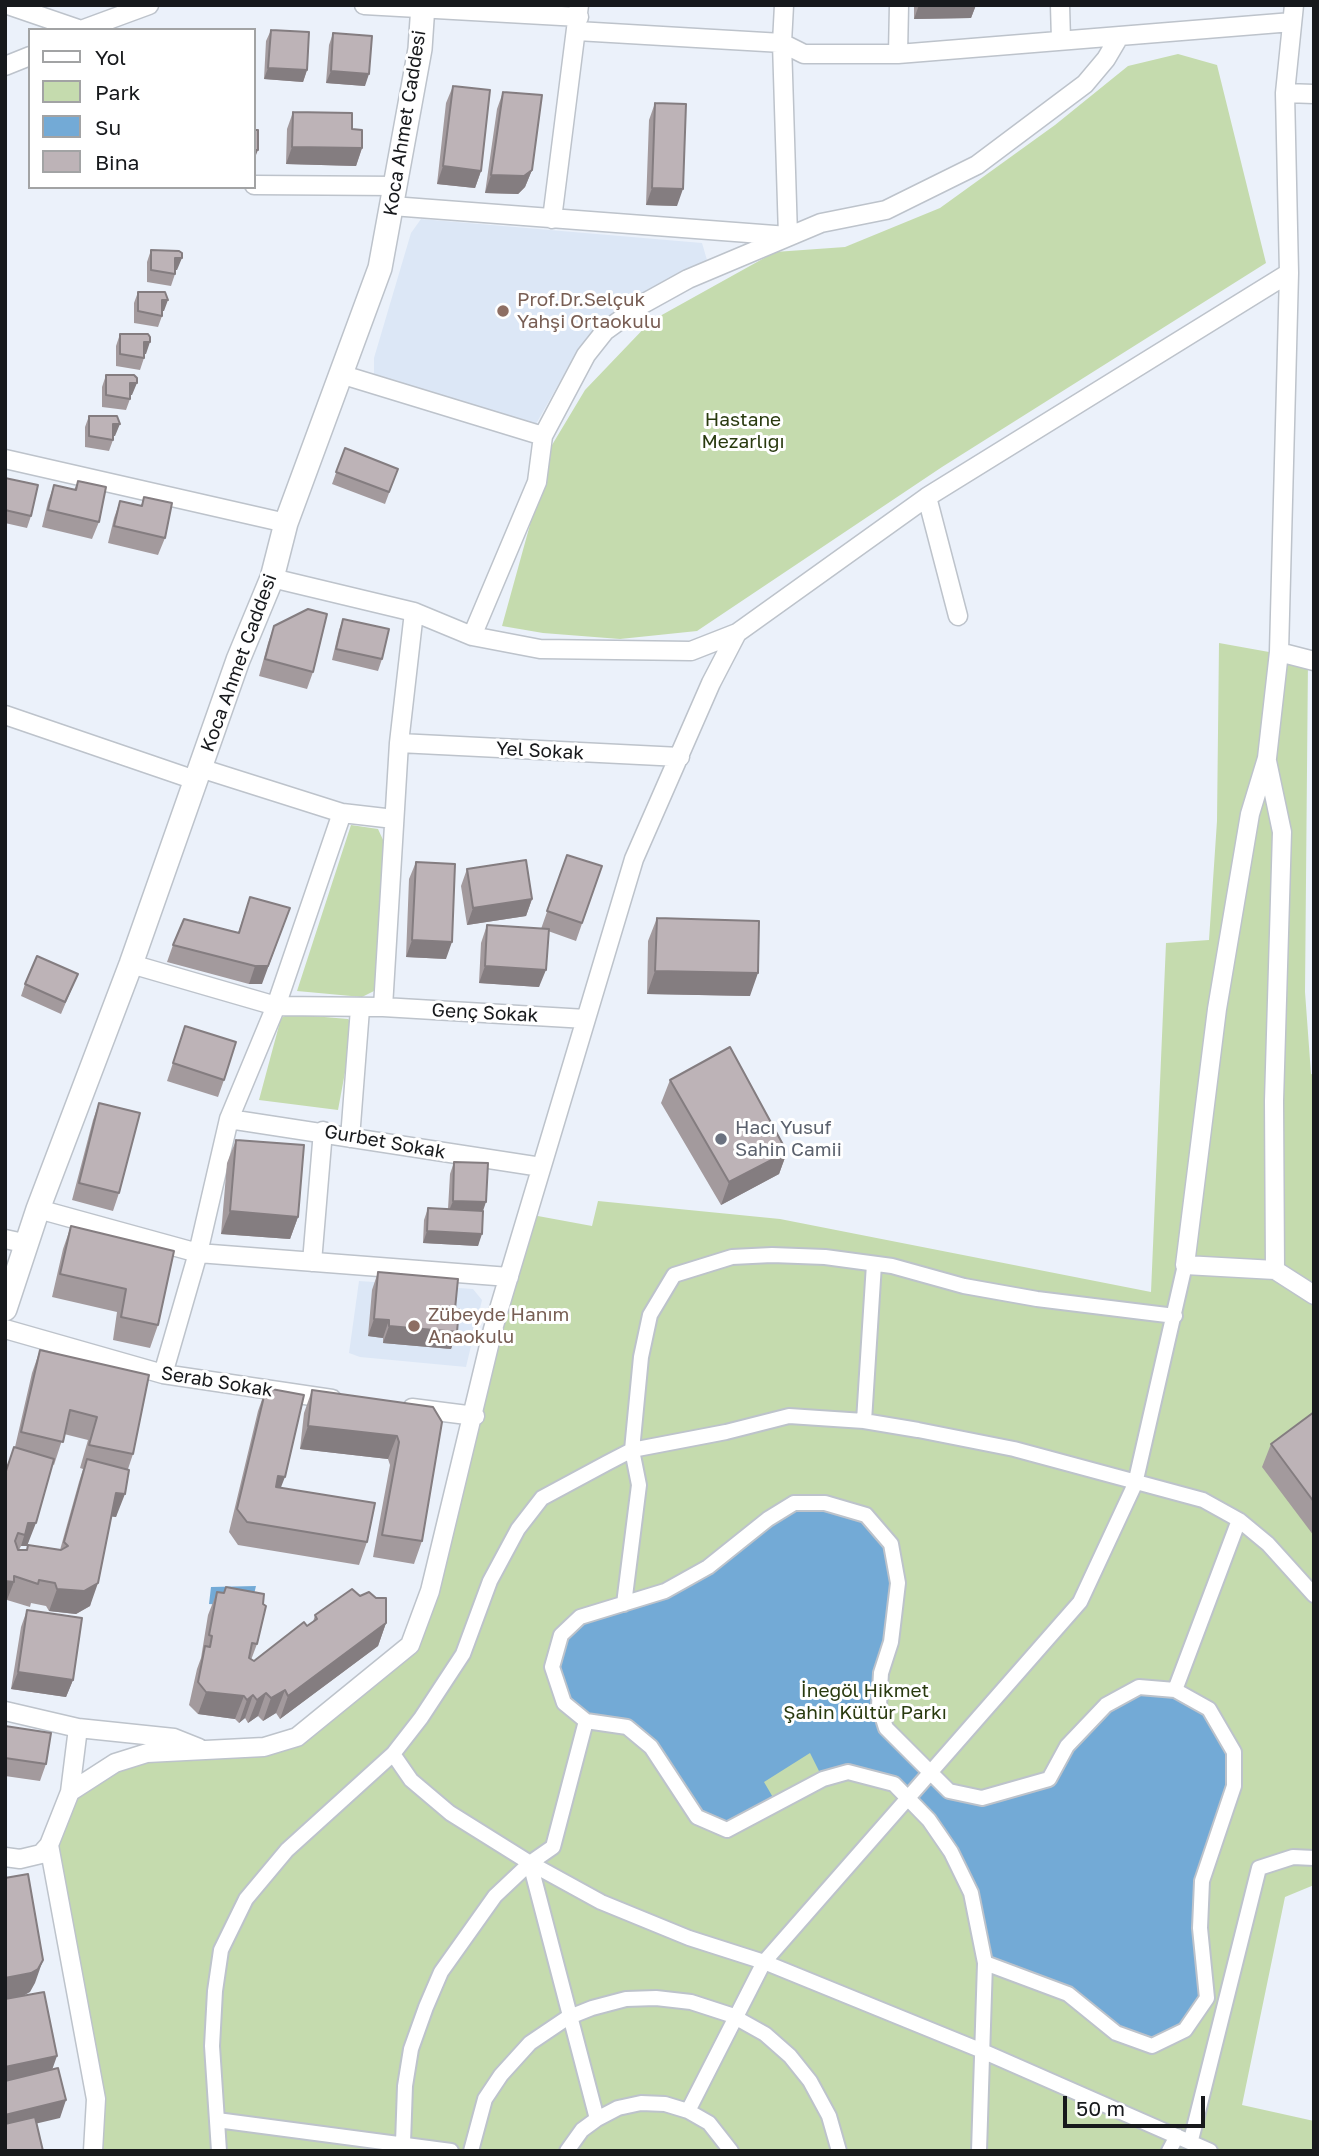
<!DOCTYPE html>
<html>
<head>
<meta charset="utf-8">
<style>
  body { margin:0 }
  #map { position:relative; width:1319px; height:2156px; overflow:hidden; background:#ebf1fa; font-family:"Golos Text",sans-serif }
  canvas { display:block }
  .frame { position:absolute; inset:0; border:7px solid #17191c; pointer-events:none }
  .legend { position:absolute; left:28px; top:28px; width:228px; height:161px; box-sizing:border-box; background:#fff; border:2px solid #a2a3a4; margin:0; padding:9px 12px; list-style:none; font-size:21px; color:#17191c }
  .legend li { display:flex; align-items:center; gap:14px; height:35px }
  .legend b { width:35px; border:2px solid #a2a3a4 }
  .scale { position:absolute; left:1063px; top:2096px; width:142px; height:32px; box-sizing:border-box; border:4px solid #17191c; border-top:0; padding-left:9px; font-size:21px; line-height:24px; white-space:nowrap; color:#17191c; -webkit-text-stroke:5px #fff; paint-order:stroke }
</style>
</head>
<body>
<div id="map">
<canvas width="1319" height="2156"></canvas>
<div class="frame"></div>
<ul class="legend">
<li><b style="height:9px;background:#fff"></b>Yol</li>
<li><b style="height:19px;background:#c5dbae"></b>Park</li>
<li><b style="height:19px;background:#73aad6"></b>Su</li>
<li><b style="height:19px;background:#bdb3b7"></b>Bina</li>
</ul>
<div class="scale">50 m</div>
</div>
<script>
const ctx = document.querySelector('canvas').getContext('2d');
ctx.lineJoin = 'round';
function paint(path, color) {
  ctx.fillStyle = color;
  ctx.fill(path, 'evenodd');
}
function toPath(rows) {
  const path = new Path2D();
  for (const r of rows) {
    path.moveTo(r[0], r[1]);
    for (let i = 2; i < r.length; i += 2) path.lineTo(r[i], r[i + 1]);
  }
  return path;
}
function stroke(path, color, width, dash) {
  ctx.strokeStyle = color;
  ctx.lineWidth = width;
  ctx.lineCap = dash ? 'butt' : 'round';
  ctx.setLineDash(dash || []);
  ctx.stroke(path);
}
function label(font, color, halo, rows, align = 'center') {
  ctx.font = font + ' "Golos Text",sans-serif';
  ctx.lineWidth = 6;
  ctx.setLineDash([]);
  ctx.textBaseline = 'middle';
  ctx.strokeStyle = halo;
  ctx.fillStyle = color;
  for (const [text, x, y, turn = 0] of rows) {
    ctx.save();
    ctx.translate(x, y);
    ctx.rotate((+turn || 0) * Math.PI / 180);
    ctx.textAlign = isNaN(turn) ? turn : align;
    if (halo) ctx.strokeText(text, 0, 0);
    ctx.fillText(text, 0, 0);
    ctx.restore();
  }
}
paint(toPath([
  [421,219,702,243,707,260,635,297,603,324,579,348,536,424,374,374,374,358,411,233],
  [359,1281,473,1289,482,1300,466,1367,360,1357,349,1353]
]), '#dce7f6');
paint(toPath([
  [1178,54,1217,65,1266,263,942,467,697,631,620,639,543,633,502,626,552,445,585,390,651,321,775,252,845,247,940,208,1055,125,1128,66],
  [1219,643,1308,659,1305,992,1311,1074,1314,1075,1314,1885,1285,1897,1242,2105,1314,2121,1312,2151,93,2151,96,2099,49,1845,70,1792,115,1763,296,1737,410,1645,527,1214,592,1226,598,1201,780,1219,1151,1292,1166,943,1209,940,1217,821],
  [351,825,378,829,384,842,379,979,374,991,362,997,297,991],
  [289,1014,348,1019,354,1024,338,1110,259,1100,281,1018]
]), '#c5dbae');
paint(toPath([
  [794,1503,866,1515,891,1544,898,1583,881,1673,886,1728,949,1791,982,1798,1049,1779,1067,1746,1139,1687,1175,1690,1209,1709,1234,1752,1234,1786,1202,1881,1207,1998,1185,2030,1152,2046,1116,2033,1068,1994,985,1963,971,1893,951,1852,894,1784,848,1772,823,1779,810,1753,764,1782,778,1806,727,1830,697,1817,627,1727,586,1721,564,1703,552,1667,561,1635,580,1617,665,1591],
  [256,1586,251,1607,209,1604,211,1587]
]), '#73aad6');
const pedestrian = toPath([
  [864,1421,874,1264],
  [794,1503,825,1503,866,1515,891,1544,898,1583,891,1642,881,1673,879,1706,886,1728,949,1791,982,1798,1049,1779,1067,1746,1106,1705,1139,1687,1175,1690,1209,1709,1234,1752,1234,1786,1202,1881,1200,1928,1207,1998,1185,2030,1152,2046,1116,2033,1068,1994,985,1963,971,1893,951,1852,929,1820,894,1784,848,1772,823,1779,727,1830,697,1817,651,1747,627,1727,586,1721,564,1703,552,1667,561,1635,580,1617,665,1591,708,1567,768,1519,794,1503],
  [624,1604,639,1485,632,1450,641,1357,650,1315,674,1275,732,1257,772,1255,825,1257,892,1266,964,1286,1037,1299,1175,1316],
  [1175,1690,1239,1520],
  [393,1754,411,1780,450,1813,530,1863,601,1902,689,1938,764,1962,980,2050,1210,2151],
  [530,1863,597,2119],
  [688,2111,764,1962,1080,1602,1135,1484,1185,1265],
  [217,2120,451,2151],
  [1191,2140,1259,1868,1293,1857,1314,1858],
  [403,2143,405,2086,411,2049,426,2007,441,1972,495,1896,530,1863,553,1847,586,1721],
  [219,2151,212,2046,215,1991,221,1950,246,1899,287,1850,393,1754,421,1718,463,1654,490,1581,518,1529,542,1498,607,1463,632,1450,726,1432,789,1416,864,1421,918,1430,1014,1449,1203,1500,1239,1520,1268,1544,1314,1595],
  [471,2151,485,2099,501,2075,530,2043,567,2018,592,2008,626,1999,656,1998,691,2002,731,2015,765,2034,790,2056,810,2081,829,2116,839,2151],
  [567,2151,582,2130,597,2119,618,2108,641,2103,665,2104,688,2111,709,2123,731,2151],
  [979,2151,985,1963],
  [1169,2151,1177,2136]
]);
const minor = toPath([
  [8,5,81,30,149,5],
  [364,5,579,17],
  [1060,5,1061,40],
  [1294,5,1285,93,1289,273,1279,652,1267,758,1250,814,1217,1009,1185,1265,1275,1270,1314,1295],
  [577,31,782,43,804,54,898,54,1292,22],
  [898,54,899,5],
  [5,66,30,56],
  [1285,93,1314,94],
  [254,185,397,186],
  [392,206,788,236,782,43,784,5],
  [552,219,579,5],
  [340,374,543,436],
  [5,459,286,523],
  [927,497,958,616],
  [272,578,414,612,472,636,540,649,691,651,737,633,927,497,1289,273],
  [472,636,537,482,543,436,586,355,605,331,641,305,688,279,821,223,886,210,977,165,1085,84,1106,59,1119,37],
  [1279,652,1314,661],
  [5,715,195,780],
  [399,743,680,757],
  [1267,761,1282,832,1274,1101,1275,1270],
  [200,768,342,813,394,819],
  [131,964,276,1006,383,1007,586,1019],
  [383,1007,399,743,414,612],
  [229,1119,541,1167],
  [350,1138,360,1009],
  [38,1209,198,1253,509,1277],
  [5,1239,28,1244],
  [312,1262,323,1131],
  [5,1329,163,1374,332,1399],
  [163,1374,198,1253,229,1119,276,1006,342,813],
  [412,1408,475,1416],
  [5,1711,78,1728,174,1738,199,1748],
  [70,1792,78,1728],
  [49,1845,96,2099,93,2151],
  [5,1857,20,1859,41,1854,49,1845,70,1792,115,1763,147,1753,264,1747,297,1737,410,1645,430,1591,493,1329,634,859,711,683,737,633]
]);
const tertiary = toPath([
  [5,1309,38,1209,131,964,238,660,272,578,286,523,380,268,420,49,423,5]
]);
stroke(pedestrian, '#bdc3cb', 18);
stroke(minor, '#bdc3cb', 21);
stroke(tertiary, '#bdc3cb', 26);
stroke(pedestrian, '#fff', 14);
stroke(minor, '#fff', 18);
stroke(tertiary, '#fff', 23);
paint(toPath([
  [914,5,976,5,971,18,914,19],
  [271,30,307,70,303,82,264,79,266,41],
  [333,33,365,86,326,83,329,45],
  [453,86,481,171,475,188,437,184,446,103],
  [503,92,532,170,525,187,518,194,485,193,497,109],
  [655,103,677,206,646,205,649,120],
  [293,112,352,129,362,148,356,166,286,164,287,129],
  [151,250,177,270,175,270,175,274,171,286,147,282,147,262],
  [138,292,164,311,162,311,162,316,158,327,134,323,134,303],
  [120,334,146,354,144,354,144,358,140,370,116,366,116,346],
  [106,375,132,395,130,395,130,399,126,410,102,407,102,387],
  [89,416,115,436,113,436,113,440,109,451,85,447,85,427],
  [345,448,398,469,385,504,332,484],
  [5,478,31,516,27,528,5,523],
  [78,481,99,522,92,539,42,527,48,502,54,485,74,490],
  [144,497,165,538,158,555,108,543,114,518,120,501,141,506],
  [343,619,382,659,378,671,332,660,339,630],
  [274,626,313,672,307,689,259,676,268,643],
  [567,855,602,866,576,941,548,931,539,987,479,983,481,943,487,925,541,929],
  [416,862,446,959,406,957,409,879],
  [467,869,532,899,526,916,467,925,461,886],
  [250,897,262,984,249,984,167,962,173,945,238,933],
  [657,918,750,996,647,994,648,941],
  [78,974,61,1014,21,996,25,984],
  [185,1026,224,1080,218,1097,167,1081],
  [670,1080,787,1152,779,1174,721,1205,661,1103],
  [99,1103,119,1193,113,1211,72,1200,93,1120],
  [236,1140,298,1217,290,1239,221,1234,227,1163],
  [454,1162,483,1212,478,1246,423,1243,424,1220,428,1208,448,1209,450,1174],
  [71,1226,158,1325,150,1348,113,1340,117,1312,52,1297,63,1249],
  [378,1272,455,1309,457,1332,451,1349,383,1343,383,1338,368,1336,372,1290],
  [40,1350,133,1454,128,1469,116,1517,111,1516,90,1606,76,1614,49,1611,46,1606,31,1603,30,1607,7,1600,5,1605,5,1471,15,1447,32,1373],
  [64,1434,88,1440,80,1468,83,1469,79,1482,60,1550,19,1550,21,1546,27,1546,52,1464,54,1465],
  [266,1388,281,1488,367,1542,359,1565,238,1545,229,1532,258,1411],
  [312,1390,433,1407,422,1541,414,1564,373,1557,390,1465,388,1459,300,1449,304,1413],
  [1314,1412,1314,1536,1262,1467,1271,1444],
  [226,1587,257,1644,251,1660,254,1661,313,1622,315,1615,386,1623,378,1646,280,1719,276,1713,263,1721,258,1716,248,1723,245,1718,239,1723,235,1719,198,1714,189,1705,197,1669,201,1658,208,1615,217,1592,224,1593],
  [27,1610,73,1680,66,1697,11,1689,21,1627],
  [5,1726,46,1764,40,1781,5,1776]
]), '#a39a9d');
paint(toPath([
  [919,5,976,5,971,18,914,19],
  [268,68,307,70,303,82,264,79],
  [331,71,369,74,365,86,326,83],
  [292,147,362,148,356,166,286,164],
  [254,150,258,150,254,160],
  [443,166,481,171,475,188,437,184],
  [532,170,525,187,518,194,485,193,491,175],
  [652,188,683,189,677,206,646,205],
  [175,258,182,258,177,270,171,270],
  [162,300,168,300,164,311,158,311],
  [144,342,150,342,146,354,140,354],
  [130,383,137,383,132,395,126,395],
  [113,424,120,424,115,436,109,436],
  [532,899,526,916,467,925,473,908],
  [290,908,262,984,249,984,255,966],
  [412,940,452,942,446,959,406,957],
  [485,966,546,970,539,987,479,983],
  [655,971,758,973,750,996,647,994],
  [787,1152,779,1174,721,1205,729,1182],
  [453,1201,486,1202,482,1214,448,1213],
  [230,1211,298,1217,290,1239,221,1234],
  [427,1231,482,1234,478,1246,423,1243],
  [374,1319,389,1320,383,1338,368,1336],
  [389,1326,457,1332,451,1349,383,1343],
  [308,1426,397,1436,388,1459,300,1449],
  [278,1476,285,1477,276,1500,270,1499],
  [116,1493,125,1494,116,1517,108,1516],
  [28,1523,36,1523,27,1546,21,1546],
  [5,1581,14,1582,5,1605],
  [98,1583,90,1606,76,1614,49,1611,57,1589],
  [386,1623,378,1646,280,1719,288,1696],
  [18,1672,73,1680,66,1697,11,1689],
  [285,1690,276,1713,263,1721,271,1698],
  [206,1692,244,1696,235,1719,198,1714],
  [266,1693,258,1716,248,1723,257,1700],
  [253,1695,245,1718,239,1723,247,1700],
  [43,1960,35,1983,30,1992,23,1996,5,1999,5,1978],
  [57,2056,51,2073,5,2083,5,2067],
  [66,2100,60,2118,5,2131,5,2115]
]), '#847d80');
const building = toPath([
  [271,30,309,32,307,70,268,68,271,30],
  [333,33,372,36,369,74,331,71,333,33],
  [453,86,490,90,481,171,443,166,453,86],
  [503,92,542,95,532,170,524,176,491,175,503,92],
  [655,103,686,104,683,189,652,188,655,103],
  [293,112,352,113,352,129,362,130,362,148,292,147,293,112],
  [254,130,258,130,258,150,254,150,254,130],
  [151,250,179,251,182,253,182,258,175,258,175,274,151,270,151,250],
  [138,292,165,292,168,300,162,300,162,316,138,311,138,292],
  [120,334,148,334,150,337,150,342,144,342,144,358,120,354,120,334],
  [106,375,134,375,137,378,137,383,130,383,130,399,106,395,106,375],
  [89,416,117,416,120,424,113,424,113,440,89,436,89,416],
  [345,448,398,469,389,492,336,472,345,448],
  [5,478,38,485,31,516,5,510,5,478],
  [78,481,106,487,99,522,48,510,54,485,76,490,78,481],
  [144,497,172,503,165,538,114,526,120,501,142,506,144,497],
  [308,609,327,614,313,672,265,659,274,626,308,609],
  [343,619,389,629,382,659,336,649,343,619],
  [567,855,602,866,582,923,547,911,567,855],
  [526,860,532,899,473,908,467,869,526,860],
  [416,862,455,864,452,942,412,940,416,862],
  [250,897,290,908,268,966,255,966,173,945,184,919,239,933,250,897],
  [657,918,759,921,758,973,655,971,657,918],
  [487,925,549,929,546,970,485,966,487,925],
  [37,956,78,974,65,1002,25,984,37,956],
  [185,1026,236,1042,224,1080,173,1063,185,1026],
  [730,1047,787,1152,729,1182,670,1080,730,1047],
  [99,1103,140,1113,119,1193,79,1183,99,1103],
  [236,1140,304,1145,298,1217,230,1211,236,1140],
  [454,1162,488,1163,486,1202,453,1201,454,1162],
  [428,1208,483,1211,482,1234,427,1231,428,1208],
  [71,1226,174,1251,158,1325,121,1317,126,1289,60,1274,71,1226],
  [378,1272,458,1279,455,1309,459,1309,457,1332,389,1326,389,1320,374,1319,378,1272],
  [40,1350,149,1375,133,1454,89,1445,97,1417,70,1410,63,1442,21,1432,40,1350],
  [266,1388,304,1395,285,1477,278,1476,276,1487,375,1503,367,1542,247,1522,237,1509,266,1388],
  [312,1390,433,1407,442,1422,422,1541,382,1535,399,1442,397,1436,308,1426,312,1390],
  [1314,1412,1314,1502,1271,1444,1314,1412],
  [14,1447,54,1459,36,1523,28,1523,25,1535,18,1533,15,1541,18,1550,27,1550,28,1545,61,1550,68,1546,64,1542,87,1459,129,1470,125,1494,116,1493,98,1583,84,1591,57,1589,55,1583,39,1580,38,1584,14,1576,14,1582,5,1581,5,1474,14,1447],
  [226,1587,264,1594,263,1604,266,1606,257,1644,252,1643,249,1658,254,1661,304,1622,307,1626,317,1619,315,1615,352,1589,360,1596,369,1592,376,1598,386,1598,386,1623,288,1696,285,1690,271,1698,266,1693,257,1700,253,1695,247,1700,244,1696,206,1692,198,1682,205,1646,210,1647,212,1636,209,1635,217,1592,224,1593,226,1587],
  [27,1610,82,1618,73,1680,18,1672,27,1610],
  [5,1726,51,1733,46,1764,5,1758,5,1726],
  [28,1874,43,1960,38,1969,31,1973,5,1978,5,1878,28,1874],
  [44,1992,57,2056,5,2067,5,1999,44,1992],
  [58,2068,66,2100,5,2115,5,2081,58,2068],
  [35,2117,43,2151,5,2151,5,2124,35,2117]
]);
paint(building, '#bdb3b7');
stroke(building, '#847d80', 2);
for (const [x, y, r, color] of [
  [503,311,7,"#8d6e63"],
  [721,1139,7,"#6b7280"],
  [414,1326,7,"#8d6e63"]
]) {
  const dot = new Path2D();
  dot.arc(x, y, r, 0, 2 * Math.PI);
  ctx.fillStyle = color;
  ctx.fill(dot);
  stroke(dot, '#fff', 2.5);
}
label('19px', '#17191c', '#fff', [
  ["Koca Ahmet Caddesi",405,123,-81],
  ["Koca Ahmet Caddesi",239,663,-70],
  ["Yel Sokak",540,751,3],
  ["Genç Sokak",485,1013,3],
  ["Gurbet Sokak",385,1142,10],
  ["Serab Sokak",217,1382,9]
]);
label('19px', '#785e54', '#fff', [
  ["Prof.Dr.Selçuk",517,300],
  ["Yahşi Ortaokulu",517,322],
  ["Zübeyde Hanım",428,1315],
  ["Anaokulu",428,1337]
], 'left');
label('19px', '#293a0f', '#fff', [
  ["Hastane",743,420],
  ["Mezarlığı",743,442],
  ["İnegöl Hikmet",865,1691],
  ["Şahin Kültür Parkı",865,1713]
]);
label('19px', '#5b616d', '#fff', [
  ["Hacı Yusuf",735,1128],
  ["Sahin Camii",735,1150]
], 'left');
</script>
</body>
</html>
